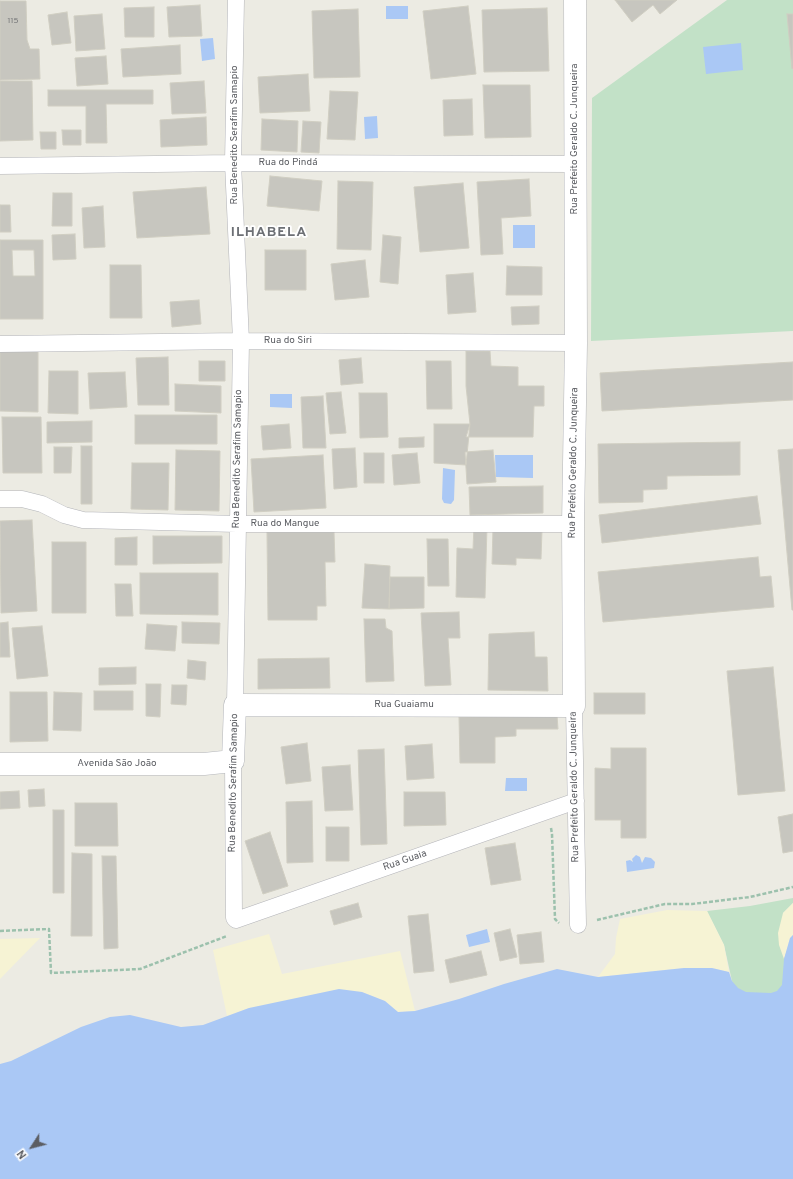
<!DOCTYPE html>
<html>
<head>
<meta charset="utf-8">
<style>
  body { margin:0 }
  #map { position:relative; width:793px; height:1179px; overflow:hidden; background:#ecebe3; font-family:Overpass,sans-serif }
  canvas { display:block }
  .north { position:absolute; left:12px; top:1127px; width:40px; height:40px; -webkit-text-stroke:3px #fff; paint-order:stroke; rotate:234deg; font-size:11px; font-weight:700; line-height:16px; text-align:center; color:#5b5d62 }
  .north::after { content:''; display:block; margin:auto; width:14px; height:18px; background:#5b5d62; clip-path:polygon(50% 0,100% 100%,50% 72%,0 100%) }
</style>
</head>
<body>
<div id="map">
<canvas width="793" height="1179"></canvas>
<div class="north">N</div>
</div>
<script>
const ctx = document.querySelector('canvas').getContext('2d');
ctx.lineJoin = 'round';
function paint(path, color) {
  ctx.fillStyle = color;
  ctx.fill(path, 'evenodd');
}
function toPath(rows) {
  const path = new Path2D();
  for (const r of rows) {
    path.moveTo(r[0], r[1]);
    for (let i = 2; i < r.length; i += 2) path.lineTo(r[i], r[i + 1]);
  }
  return path;
}
function stroke(path, color, width, dash) {
  ctx.strokeStyle = color;
  ctx.lineWidth = width;
  ctx.lineCap = dash ? 'butt' : 'round';
  ctx.setLineDash(dash || []);
  ctx.stroke(path);
}
function label(font, color, halo, rows, align = 'center') {
  ctx.font = font + ' Overpass,sans-serif';
  ctx.lineWidth = 3.5;
  ctx.setLineDash([]);
  ctx.textBaseline = 'middle';
  ctx.strokeStyle = halo;
  ctx.fillStyle = color;
  for (const [text, x, y, turn = 0] of rows) {
    ctx.save();
    ctx.translate(x, y);
    ctx.rotate((+turn || 0) * Math.PI / 180);
    ctx.textAlign = isNaN(turn) ? turn : align;
    if (halo) ctx.strokeText(text, 0, 0);
    ctx.fillText(text, 0, 0);
    ctx.restore();
  }
}
paint(toPath([
  [727,0,793,0,793,331,591,341,592,98],
  [793,898,793,903,783,913,784,958,793,935,793,1179,732,981,724,945,707,911,750,906]
]), '#c2e1c7');
paint(toPath([
  [793,903,793,935,790,938,784,959,779,945,778,933,783,913],
  [667,910,707,911,724,945,729,972,712,968,684,968,598,977,615,954,616,938,620,919],
  [269,934,282,974,400,951,415,1011,398,1012,385,1001,362,992,249,1008,227,1016,213,950],
  [40,938,0,979,0,939]
]), '#f6f3d4');
paint(toPath([
  [386,6,408,6,408,19,386,19],
  [213,38,215,59,202,61,200,39],
  [741,43,743,70,706,74,703,47],
  [377,116,378,138,365,139,364,117],
  [513,225,535,225,535,248,513,248],
  [270,394,292,394,292,408,270,407],
  [495,455,533,455,533,478,496,477],
  [443,468,455,470,454,500,451,504,444,503,442,499],
  [506,778,527,778,527,791,505,791],
  [636,855,640,857,642,863,645,857,651,858,655,862,654,868,627,872,626,861,630,860,633,862,632,859],
  [487,929,490,942,469,947,466,935],
  [793,935,793,1179,0,1179,0,1064,11,1061,81,1027,110,1017,130,1015,181,1027,203,1025,249,1008,339,989,362,992,385,1001,398,1012,415,1011,459,999,504,984,557,969,598,977,684,968,712,968,729,972,732,981,738,988,746,992,771,993,777,991,782,985,784,959,790,938]
]), '#aac8f5');
const building = toPath([
  [615,0,677,0,660,14,653,5,632,22,615,0],
  [0,1,26,1,27,40,30,49,39,49,40,79,0,80,0,1],
  [200,5,202,36,169,37,167,7,200,5],
  [468,6,476,74,431,79,423,11,468,6],
  [154,7,154,37,125,37,124,8,154,7],
  [547,8,549,71,484,72,482,10,547,8],
  [358,9,360,77,314,78,312,11,358,9],
  [67,12,71,43,52,45,48,15,67,12],
  [102,14,105,49,76,51,74,16,102,14],
  [787,14,793,14,793,68,792,69,787,14],
  [180,45,181,74,123,77,121,49,180,45],
  [106,56,108,84,77,86,75,58,106,56],
  [308,74,310,111,260,113,258,77,308,74],
  [0,81,32,81,33,140,0,141,0,81],
  [204,81,206,113,172,114,170,83,204,81],
  [483,85,530,85,531,137,485,138,483,85],
  [48,90,153,90,153,104,106,104,107,143,86,143,86,106,48,106,48,90],
  [330,91,358,92,355,140,327,139,330,91],
  [472,99,473,135,444,136,443,100,472,99],
  [206,117,207,145,161,147,160,120,206,117],
  [262,119,298,121,297,152,261,150,262,119],
  [303,121,321,122,319,153,301,152,303,121],
  [62,130,81,130,81,145,63,145,62,130],
  [40,132,56,132,56,149,41,149,40,132],
  [270,176,322,181,319,211,267,206,270,176],
  [529,179,531,216,501,218,503,254,481,255,477,182,529,179],
  [338,181,373,182,371,250,337,249,338,181],
  [463,183,469,248,420,252,414,187,463,183],
  [206,187,210,234,137,238,133,192,206,187],
  [53,193,72,193,72,226,52,226,53,193],
  [0,205,10,205,11,232,0,232,0,205],
  [103,206,105,247,84,248,82,208,103,206],
  [75,234,76,259,53,260,52,235,75,234],
  [383,235,401,237,398,284,380,282,383,235],
  [0,240,43,240,43,319,0,319,0,240],
  [12,250,34,250,35,276,13,276,12,250],
  [265,250,306,250,306,290,265,290,265,250],
  [365,260,369,297,335,300,331,264,365,260],
  [110,265,141,265,142,318,110,318,110,265],
  [507,266,542,267,542,295,506,295,507,266],
  [473,273,476,312,448,314,446,275,473,273],
  [199,300,201,324,172,327,170,302,199,300],
  [539,306,539,324,512,325,511,307,539,306],
  [0,348,38,349,38,412,0,411,0,348],
  [466,351,490,351,491,366,518,367,518,386,544,386,544,406,534,406,533,437,466,437,470,424,466,386,466,351],
  [168,357,169,405,138,405,136,358,168,357],
  [361,358,363,383,341,385,339,360,361,358],
  [199,361,225,361,225,381,199,381,199,361],
  [426,361,451,361,452,409,427,409,426,361],
  [793,362,793,400,602,411,600,373,793,362],
  [49,371,78,371,78,414,48,413,49,371],
  [125,372,127,407,90,409,88,373,125,372],
  [175,384,221,386,221,413,175,411,175,384],
  [341,392,346,433,330,434,326,393,341,392],
  [359,393,387,393,388,437,360,438,359,393],
  [323,396,326,448,303,448,301,397,323,396],
  [135,415,217,415,217,444,135,444,135,415],
  [2,417,41,417,42,473,3,473,2,417],
  [92,421,92,442,47,443,47,422,92,421],
  [289,424,291,448,263,450,261,426,289,424],
  [434,424,470,424,466,465,434,463,434,424],
  [424,437,424,447,399,448,399,438,424,437],
  [740,442,740,475,667,476,667,489,643,490,643,502,599,503,598,444,740,442],
  [81,446,92,446,92,504,81,504,81,446],
  [54,447,72,447,71,473,54,473,54,447],
  [355,448,357,487,334,489,332,449,355,448],
  [793,449,793,610,792,610,778,450,793,449],
  [176,450,220,451,219,511,175,510,176,450],
  [493,450,496,482,467,484,465,452,493,450],
  [364,453,384,453,384,483,364,483,364,453],
  [417,453,420,483,394,485,392,455,417,453],
  [323,455,326,508,254,512,251,459,323,455],
  [132,463,169,463,168,510,131,509,132,463],
  [543,486,543,513,470,515,469,487,543,486],
  [757,496,761,524,602,543,599,515,757,496],
  [32,520,37,611,1,613,0,521,32,520],
  [474,525,487,526,485,598,456,597,457,548,473,549,474,525],
  [493,528,542,530,541,559,516,558,516,565,492,564,493,528],
  [267,532,334,532,335,562,325,562,326,606,317,606,317,620,268,620,267,532],
  [153,536,222,536,222,563,153,564,153,536],
  [137,537,137,565,115,565,115,538,137,537],
  [427,539,448,539,449,586,428,586,427,539],
  [52,542,86,542,86,613,52,613,52,542],
  [758,557,760,577,771,576,774,607,603,622,598,572,758,557],
  [365,564,390,566,389,609,362,608,365,564],
  [140,573,218,573,218,615,140,614,140,573],
  [390,577,424,577,424,608,389,609,390,577],
  [115,584,131,584,133,616,116,616,115,584],
  [459,612,460,638,448,638,451,685,425,686,421,613,459,612],
  [364,619,385,619,386,628,392,631,394,681,366,682,364,619],
  [8,622,10,657,0,657,0,623,8,622],
  [182,622,220,623,219,644,182,643,182,622],
  [147,624,177,626,175,651,145,649,147,624],
  [42,626,48,676,17,679,12,628,42,626],
  [534,632,535,657,547,657,548,691,488,690,489,634,534,632],
  [329,658,330,688,258,689,258,659,329,658],
  [188,660,206,662,205,680,187,678,188,660],
  [136,667,136,684,99,685,99,668,136,667],
  [773,667,785,791,738,795,727,671,773,667],
  [146,684,161,684,160,717,146,716,146,684],
  [172,685,187,685,186,705,171,704,172,685],
  [94,691,133,691,133,710,94,710,94,691],
  [10,692,47,692,48,741,10,742,10,692],
  [54,692,82,693,81,731,53,730,54,692],
  [594,693,645,693,645,714,594,714,594,693],
  [557,715,558,729,516,729,516,736,495,737,495,763,460,763,459,717,557,715],
  [307,743,311,781,286,784,281,747,307,743],
  [432,744,434,778,407,780,405,746,432,744],
  [611,748,646,748,646,838,621,838,621,820,595,820,595,768,611,769,611,748],
  [384,749,387,844,361,845,358,750,384,749],
  [350,765,353,810,325,811,322,767,350,765],
  [44,789,45,806,29,807,28,790,44,789],
  [19,791,20,808,0,809,0,792,19,791],
  [404,792,445,792,446,825,404,826,404,792],
  [312,801,313,862,287,863,286,802,312,801],
  [75,803,117,803,118,846,75,846,75,803],
  [53,810,64,810,64,893,53,893,53,810],
  [793,814,793,851,783,853,778,817,793,814],
  [326,827,349,827,349,861,326,861,326,827],
  [270,832,288,886,263,894,245,841,270,832],
  [515,843,521,880,491,885,485,848,515,843],
  [72,853,92,854,92,936,71,936,72,853],
  [102,856,116,856,118,948,104,949,102,856],
  [358,903,362,917,334,925,330,911,358,903],
  [428,914,434,971,414,973,408,916,428,914],
  [510,929,517,957,500,961,494,933,510,929],
  [541,932,544,962,520,964,517,935,541,932],
  [481,951,487,975,450,983,445,960,481,951]
]);
paint(building, '#c7c6bf');
stroke(building, '#d0cec2', 1);
const minor = toPath([
  [0,166,233,163,575,164],
  [0,344,241,341,576,343],
  [0,499,22,499,42,504,64,515,83,520,237,524,573,524],
  [235,705,241,341,233,163,236,0],
  [574,706,578,925],
  [233,761,234,918,236,920,576,801]
]);
const secondary = toPath([
  [0,764,204,764,233,761,235,705,574,706,573,524,576,343,575,0]
]);
stroke(minor, '#b3b4b9', 17);
stroke(secondary, '#b4b6bb', 23);
stroke(toPath([
  [551,828,552,834,555,919,559,923],
  [597,920,665,904,692,904,750,897,793,887],
  [0,931,49,929,51,973,140,969,227,936]
]), '#9cc1ad', 2.5, [4, 2]);
stroke(minor, '#fff', 16);
stroke(secondary, '#fff', 22);
label('8px', '#767779', null, [
  ["115",13,21]
]);
label('10px', '#5b5d62', '#fff', [
  ["Rua Benedito Serafim Samapio",235,135,-90],
  ["Rua Prefeito Geraldo C. Junqueira",575,139,-90],
  ["Rua do Pindá",288,163],
  ["Rua do Siri",288,341],
  ["Rua Benedito Serafim Samapio",238,459,-89],
  ["Rua Prefeito Geraldo C. Junqueira",574,463,-89],
  ["Rua do Mangue",285,524],
  ["Rua Guaiamu",404,705],
  ["Avenida São João",117,764],
  ["Rua Benedito Serafim Samapio",234,783,-89],
  ["Rua Prefeito Geraldo C. Junqueira",575,787,-91],
  ["Rua Guaia",405,861,-19]
]);
ctx.letterSpacing = '1px';
label('bold 14px', '#6c6f74', '#fff', [
  ["ILHABELA",269,233]
]);
ctx.letterSpacing = '0px';
</script>
</body>
</html>
